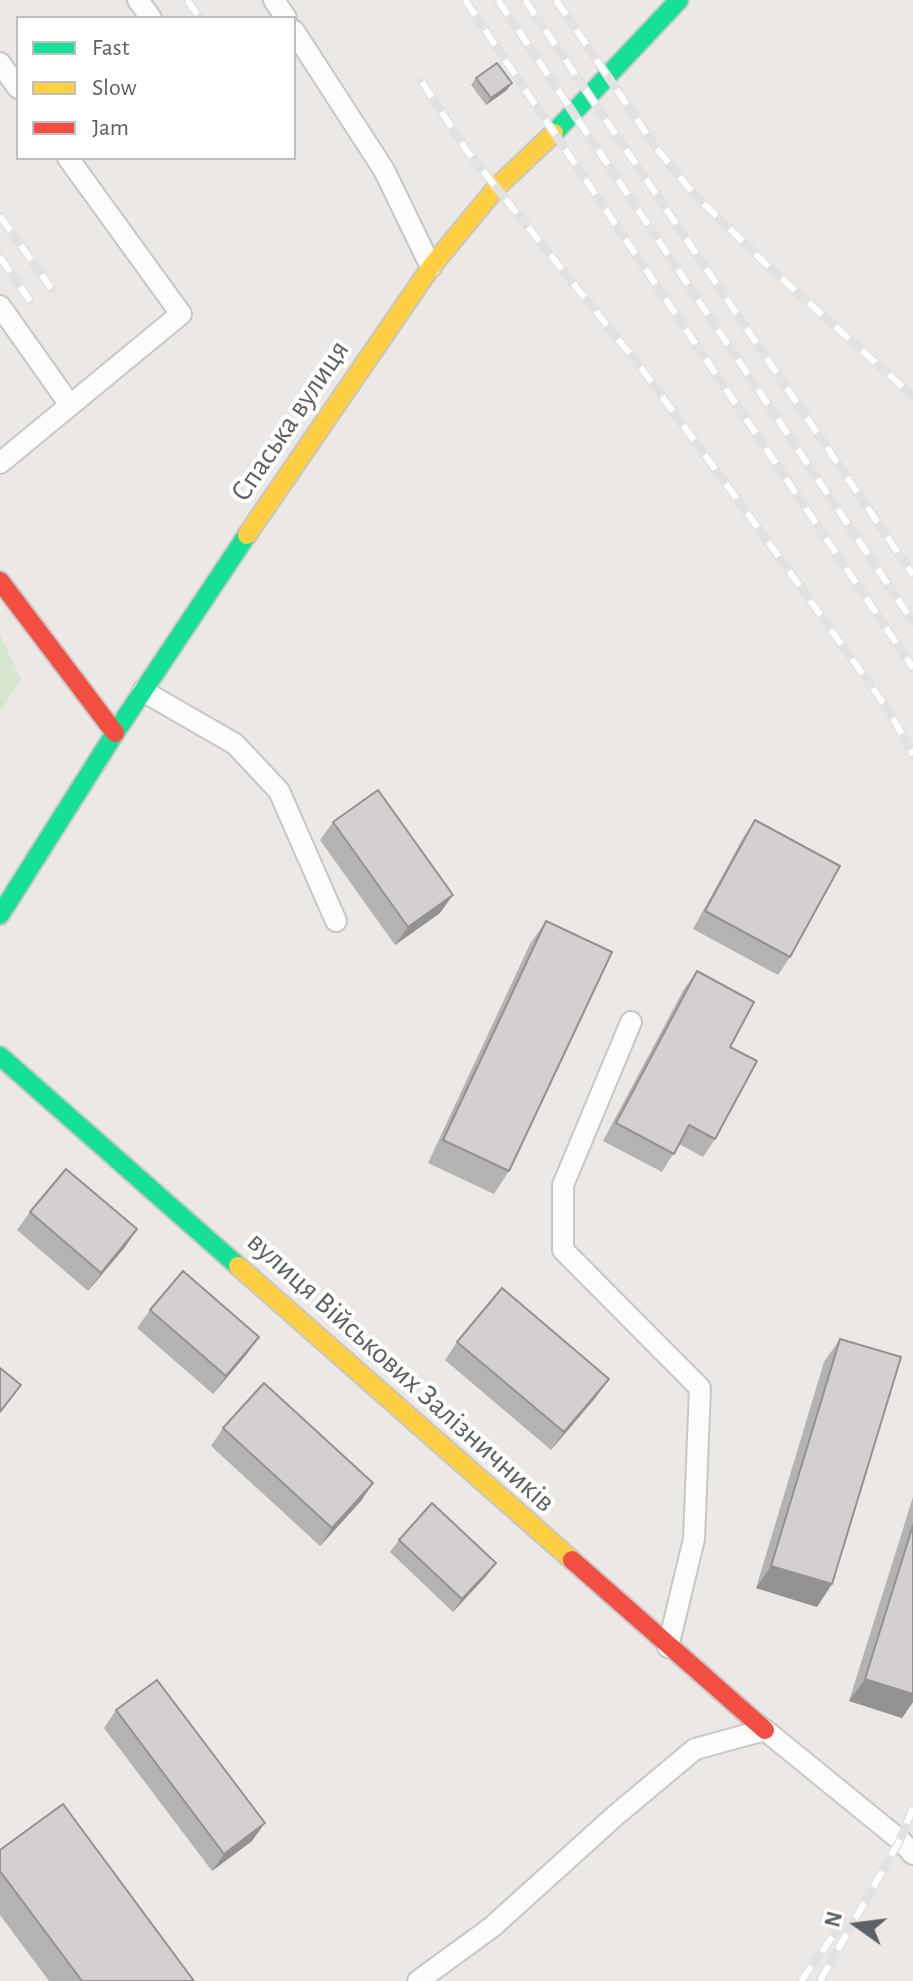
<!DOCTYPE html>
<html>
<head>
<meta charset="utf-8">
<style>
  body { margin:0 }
  #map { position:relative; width:913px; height:1981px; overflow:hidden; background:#ebe8e5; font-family:"Alegreya Sans",sans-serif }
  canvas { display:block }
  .legend { position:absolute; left:16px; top:16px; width:280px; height:144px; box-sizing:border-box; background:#fff; border:2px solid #bdc0c1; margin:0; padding:10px 14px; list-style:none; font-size:24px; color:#5b6164 }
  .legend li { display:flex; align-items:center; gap:16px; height:40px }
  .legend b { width:40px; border:2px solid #bdc0c1 }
  .north { position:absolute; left:817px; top:1885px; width:80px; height:80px; -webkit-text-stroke:6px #fff; paint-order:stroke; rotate:284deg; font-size:22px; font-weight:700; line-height:32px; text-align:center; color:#5b6164 }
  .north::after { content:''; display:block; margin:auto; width:28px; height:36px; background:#5b6164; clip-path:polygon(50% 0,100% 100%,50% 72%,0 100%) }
</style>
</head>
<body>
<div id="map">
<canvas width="913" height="1981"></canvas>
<ul class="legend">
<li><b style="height:10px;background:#16e098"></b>Fast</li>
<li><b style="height:10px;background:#ffcf43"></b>Slow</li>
<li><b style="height:10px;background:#f24e42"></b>Jam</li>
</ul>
<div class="north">N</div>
</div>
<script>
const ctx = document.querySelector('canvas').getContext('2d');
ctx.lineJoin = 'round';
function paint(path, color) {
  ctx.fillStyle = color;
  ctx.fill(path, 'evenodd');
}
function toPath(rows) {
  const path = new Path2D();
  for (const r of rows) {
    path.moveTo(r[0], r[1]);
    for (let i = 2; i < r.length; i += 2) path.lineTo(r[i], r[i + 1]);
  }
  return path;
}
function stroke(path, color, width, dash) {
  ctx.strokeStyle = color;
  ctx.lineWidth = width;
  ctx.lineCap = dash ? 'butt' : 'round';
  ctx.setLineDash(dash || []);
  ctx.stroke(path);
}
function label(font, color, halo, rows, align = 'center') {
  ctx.font = font + ' "Alegreya Sans",sans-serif';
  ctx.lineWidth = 8;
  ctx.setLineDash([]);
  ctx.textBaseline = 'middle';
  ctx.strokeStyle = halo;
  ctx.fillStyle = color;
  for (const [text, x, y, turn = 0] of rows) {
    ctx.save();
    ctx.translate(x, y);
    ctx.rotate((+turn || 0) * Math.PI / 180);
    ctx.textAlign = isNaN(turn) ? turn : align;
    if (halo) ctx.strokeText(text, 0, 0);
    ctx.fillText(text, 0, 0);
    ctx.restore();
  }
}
paint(toPath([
  [0,635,21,679,0,712]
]), '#d7e7cf');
const lane = toPath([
  [138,0,151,18],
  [274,0,286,18],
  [294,31,384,170,431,267],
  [0,63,18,88],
  [0,306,70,405],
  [0,463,181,314,68,158],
  [143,691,235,744,279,791,336,921],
  [631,1022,563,1185,563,1250,700,1388,694,1539,668,1647],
  [418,1981,492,1927,616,1815,695,1749,765,1730,900,1840,913,1854]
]);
const fast = toPath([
  [554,133,679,0],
  [0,915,115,733,247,535],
  [0,1056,238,1266]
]);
const slow = toPath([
  [247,535,431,267,497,187,554,133],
  [238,1266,572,1560]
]);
const jam = toPath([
  [0,581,115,733],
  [572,1560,765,1730]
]);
stroke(lane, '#c6c7c6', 24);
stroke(fast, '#c6c7c6', 22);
stroke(slow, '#c6c7c6', 22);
stroke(jam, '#c6c7c6', 22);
stroke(lane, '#fcfcfb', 20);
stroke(fast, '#16e098', 18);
stroke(slow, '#ffcf43', 18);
stroke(jam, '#f24e42', 18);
const rail = toPath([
  [187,0,200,18],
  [465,0,913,668],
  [498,0,913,622],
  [525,0,913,575],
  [556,0,657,149,694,194,771,269,913,396],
  [422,82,467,151,642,369,764,536,889,711,913,755],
  [0,216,51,288],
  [0,257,30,301],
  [801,1981,843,1922],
  [820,1981,900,1840,913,1808]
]);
stroke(rail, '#e2e2e2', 9);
stroke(rail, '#fff', 6, [18]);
paint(toPath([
  [476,78,507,90,486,105,471,85],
  [755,820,790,957,778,975,693,929,743,838],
  [333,822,440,913,395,945,320,840],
  [546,921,509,1171,494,1194,428,1163,530,944],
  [697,971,730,1047,715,1139,703,1157,679,1144,662,1172,603,1141,684,989],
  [30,1212,137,1229,125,1247,88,1291,17,1230],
  [150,1310,259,1337,246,1355,213,1394,137,1328],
  [840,1339,832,1584,817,1607,756,1588,824,1362],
  [457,1342,596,1397,551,1450,445,1360],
  [223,1428,373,1483,361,1501,320,1546,211,1446],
  [913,1497,913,1702,902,1718,849,1701],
  [399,1540,496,1563,487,1575,453,1612,390,1552],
  [116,1710,252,1841,212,1871,104,1728],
  [0,1850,194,1981,49,1981,0,1915]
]), '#b5b3b2');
paint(toPath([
  [512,83,507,90,486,105,491,98],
  [453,895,440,913,395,945,408,927],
  [137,1229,125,1247,88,1291,101,1273],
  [259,1337,246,1355,213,1394,226,1376],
  [609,1379,596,1397,551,1450,564,1432],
  [373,1483,361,1501,320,1546,332,1528],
  [496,1563,487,1575,453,1612,462,1599],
  [771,1566,832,1584,817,1607,756,1588],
  [865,1679,913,1694,913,1702,902,1718,849,1701],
  [265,1823,252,1841,212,1871,224,1854]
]), '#949291');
const building = toPath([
  [497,63,512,83,491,98,476,78,497,63],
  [378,790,453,895,408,927,333,822,378,790],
  [755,820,840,866,790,957,705,911,755,820],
  [546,921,612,952,509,1171,443,1140,546,921],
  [697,971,754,1002,730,1047,757,1061,715,1139,689,1125,674,1154,616,1123,697,971],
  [66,1169,137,1229,101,1273,30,1212,66,1169],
  [183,1271,259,1337,226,1376,150,1310,183,1271],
  [502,1288,609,1379,564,1432,457,1342,502,1288],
  [840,1339,901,1357,832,1584,771,1566,840,1339],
  [0,1368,21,1385,0,1412,0,1368],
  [264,1383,373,1483,332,1528,223,1428,264,1383],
  [432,1503,496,1563,462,1599,399,1540,432,1503],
  [913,1525,913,1694,865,1679,913,1525],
  [157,1680,265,1823,224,1854,116,1710,157,1680],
  [63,1804,194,1981,82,1981,0,1871,0,1850,63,1804]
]);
paint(building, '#d3d0cf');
stroke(building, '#949291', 2);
label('30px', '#5b6164', '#fff', [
  ["Спаська вулиця",290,421,-56],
  ["вулиця Військових Залізничників",401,1372,42]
]);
</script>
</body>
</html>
